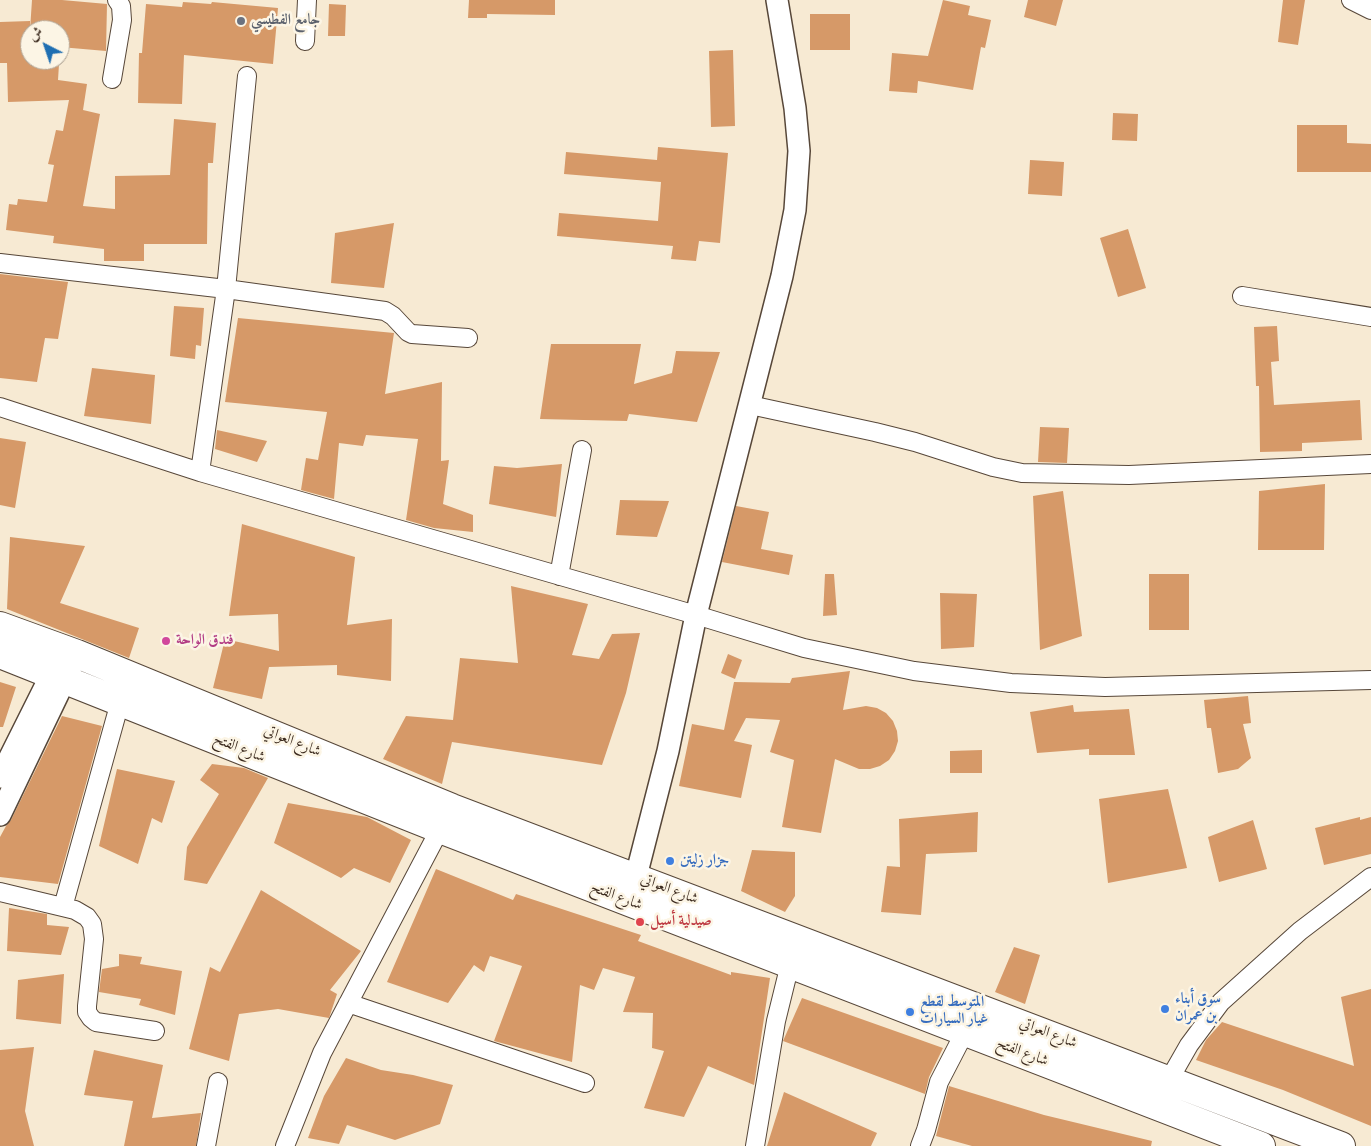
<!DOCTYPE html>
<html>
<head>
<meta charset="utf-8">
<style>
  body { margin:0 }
  #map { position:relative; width:1371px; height:1146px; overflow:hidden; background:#f7ead3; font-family:"IM FELL DW Pica",Amiri,serif }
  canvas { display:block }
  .north { position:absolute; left:20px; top:20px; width:50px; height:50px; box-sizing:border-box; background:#fcf5e5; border:1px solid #afa495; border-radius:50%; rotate:319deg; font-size:14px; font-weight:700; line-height:20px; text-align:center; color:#3b2a1e }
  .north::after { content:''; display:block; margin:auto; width:18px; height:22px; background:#1f6fb2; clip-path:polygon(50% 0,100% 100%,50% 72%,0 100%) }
</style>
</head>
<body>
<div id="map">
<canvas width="1371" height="1146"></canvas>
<div class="north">ش</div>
</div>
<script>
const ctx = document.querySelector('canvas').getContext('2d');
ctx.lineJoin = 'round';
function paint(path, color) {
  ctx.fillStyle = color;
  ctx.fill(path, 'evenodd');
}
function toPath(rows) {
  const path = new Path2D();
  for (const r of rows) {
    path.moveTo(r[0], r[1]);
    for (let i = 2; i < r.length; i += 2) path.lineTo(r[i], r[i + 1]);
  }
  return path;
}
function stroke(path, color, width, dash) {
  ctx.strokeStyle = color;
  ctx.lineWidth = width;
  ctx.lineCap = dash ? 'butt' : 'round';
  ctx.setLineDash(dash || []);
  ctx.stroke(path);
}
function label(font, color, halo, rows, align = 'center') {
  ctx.font = font + ' "IM FELL DW Pica",Amiri,serif';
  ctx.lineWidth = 5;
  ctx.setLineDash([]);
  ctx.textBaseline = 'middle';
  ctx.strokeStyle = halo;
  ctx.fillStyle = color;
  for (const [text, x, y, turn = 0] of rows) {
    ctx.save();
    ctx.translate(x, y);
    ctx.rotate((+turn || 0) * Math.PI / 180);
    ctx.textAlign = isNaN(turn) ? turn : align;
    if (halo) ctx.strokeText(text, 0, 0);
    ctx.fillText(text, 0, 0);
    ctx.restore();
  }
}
paint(toPath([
  [32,0,62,0,107,4,106,51,60,47,60,30,30,30],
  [469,0,555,0,555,15,487,14,487,18,468,18],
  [943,0,970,6,968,15,991,20,985,48,981,47,973,90,918,81,917,93,889,91,892,53,928,56],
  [1028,0,1063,0,1056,26,1024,17],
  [1283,0,1305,0,1298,45,1278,42],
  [183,2,211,4,212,2,278,8,273,64,184,55,182,104,138,103,139,53,142,53,146,4,182,7],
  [329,4,346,5,345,36,328,36],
  [810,14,850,14,850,50,810,50],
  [30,21,30,65,59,64,58,80,87,84,83,110,100,114,83,206,115,209,115,176,170,175,174,119,216,123,213,163,208,163,207,244,144,244,144,261,104,261,104,249,53,243,54,236,6,230,9,204,17,205,18,199,47,202,54,165,48,164,51,152,56,130,63,131,69,100,8,102,7,63,0,63,0,22],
  [733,50,735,126,711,127,709,51],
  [1113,113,1138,114,1137,141,1112,140],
  [1297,125,1347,125,1347,143,1371,144,1371,172,1297,172],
  [658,147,728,153,720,243,699,241,696,261,671,259,673,246,557,236,559,213,658,221,661,182,564,174,566,152,657,160],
  [1030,160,1064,162,1062,196,1028,194],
  [394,223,384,288,331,283,335,233],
  [1128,229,1146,288,1118,297,1100,238],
  [0,274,68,282,58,339,45,338,37,382,0,378],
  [174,306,204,308,201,346,196,345,195,359,170,356],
  [238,318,394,333,385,394,442,382,441,461,449,460,443,504,473,515,473,532,434,528,406,520,418,439,366,435,363,446,339,443,334,499,301,490,306,458,318,460,327,412,225,402],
  [1277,326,1279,361,1271,362,1274,405,1360,400,1362,440,1302,443,1302,451,1260,452,1259,386,1256,386,1254,327],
  [551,344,641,344,634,384,672,373,676,351,720,352,697,422,629,414,627,421,540,419],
  [92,368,155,375,151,424,84,416],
  [1040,427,1069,428,1067,463,1038,462],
  [217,430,267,441,257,462,215,449],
  [0,438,26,442,15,508,0,505],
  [562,464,556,517,489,504,494,466,517,468],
  [1325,484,1324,550,1258,550,1259,491],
  [1063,491,1082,636,1040,650,1033,496],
  [620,500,669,501,657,537,616,535],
  [736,506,769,512,761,549,793,555,789,575,722,562],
  [242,524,355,557,347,625,392,619,391,681,337,675,337,665,269,667,262,699,213,688,225,639,279,651,278,614,229,616],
  [10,537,85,546,60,603,139,628,129,658,7,609],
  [825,574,834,574,837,615,823,616],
  [1149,574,1189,574,1189,630,1149,630],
  [511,586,588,604,572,655,599,659,612,634,640,633,626,693,602,765,452,742,442,784,383,759,406,716,453,720,460,658,518,663],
  [940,593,977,594,974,647,941,649],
  [728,654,742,660,735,679,721,673],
  [850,671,843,710,866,706,877,708,886,713,893,721,897,731,898,741,895,751,889,760,880,766,870,769,859,769,835,759,821,833,782,827,794,760,770,752,780,720,746,718,734,741,752,745,741,798,679,786,692,724,724,730,734,682,790,683,792,678],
  [0,682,16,687,3,727,0,727],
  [1248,696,1251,723,1243,724,1251,758,1238,769,1218,773,1211,728,1207,728,1204,700],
  [1073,705,1074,712,1129,709,1135,755,1089,755,1089,749,1037,753,1030,712],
  [62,716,102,726,58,884,0,877,0,837,6,826,11,820],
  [982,750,982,773,950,773,950,751],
  [212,764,244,768,268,778,207,884,184,880,187,847,219,794,200,780],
  [117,769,175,781,162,823,152,818,138,864,99,846],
  [1168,789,1187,868,1108,883,1099,799],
  [288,803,367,817,411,840,390,883,354,868,341,878,274,843],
  [978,812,977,852,926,854,921,915,881,912,887,866,900,867,899,819],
  [1360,817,1360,820,1371,817,1371,854,1324,865,1315,828],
  [1253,820,1267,869,1219,882,1208,837],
  [752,850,795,852,795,896,785,912,741,891],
  [436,869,513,900,516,894,641,935,638,941,731,975,731,972,770,978,754,1085,708,1066,684,1117,644,1108,664,1051,652,1048,653,1013,623,1012,635,977,603,968,594,990,580,985,572,1062,494,1041,522,966,490,956,484,972,474,965,448,1003,387,982],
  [261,890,361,951,330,990,337,994,329,1018,278,1009,239,1014,229,1061,189,1049,210,967,220,972],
  [9,908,47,914,47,925,69,927,61,955,7,951],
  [1014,947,1040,955,1025,1004,995,992],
  [119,954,142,957,140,964,182,971,175,1015,139,1005,141,999,99,992,102,969,119,966],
  [64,974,61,1024,16,1019,18,980],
  [1371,989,1371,1126,1283,1090,1196,1060,1206,1040,1222,1022,1354,1066,1341,997],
  [802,998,943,1048,929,1077,925,1094,783,1041],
  [34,1047,25,1111,34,1146,0,1146,0,1050],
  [94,1050,163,1065,152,1118,201,1113,196,1146,124,1146,133,1101,84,1095],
  [346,1058,381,1070,413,1075,453,1085,440,1124,395,1140,347,1125,339,1144,308,1138,324,1096],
  [949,1086,1044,1115,1152,1141,1151,1146,972,1146,936,1136],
  [784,1092,877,1133,871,1146,767,1146]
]), '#d69968');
const minor = toPath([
  [1351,0,1371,10],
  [305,41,307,0],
  [112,79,122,20,121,6,117,0],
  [0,263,226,289,385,311,393,316,408,332,412,334,468,338],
  [1242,296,1371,317],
  [750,405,875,432,915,442,993,467,1022,473,1129,475,1371,464],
  [0,407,200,472,696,615,804,648,914,671,1011,683,1105,687,1371,680],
  [200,472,226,289,247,76],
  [559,576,582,450],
  [0,892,75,910,87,917,92,924,94,939,87,1006,87,1012,91,1018,96,1022,155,1031],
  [63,907,120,702],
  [348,1003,585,1083],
  [1169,1080,1189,1045,1221,1002,1300,931,1371,877],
  [206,1146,218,1082],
  [285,1146,322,1053,440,829],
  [755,1146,776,1021,790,964],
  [920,1146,926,1130,939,1082,969,1024]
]);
const tertiary = toPath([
  [0,777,55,667],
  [0,815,71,667],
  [632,892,668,751,696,615,782,276,795,210,799,151,795,108,777,0]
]);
const primary = toPath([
  [0,626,77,654,452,808,1341,1146],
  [0,654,440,829,1261,1146]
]);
stroke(minor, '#574739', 20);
stroke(tertiary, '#574739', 24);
stroke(primary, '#574739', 30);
stroke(minor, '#fff', 18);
stroke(tertiary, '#fff', 21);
stroke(primary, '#fff', 28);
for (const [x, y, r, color] of [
  [241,21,5,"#6b7280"],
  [166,641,5,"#d1479c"],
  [670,861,5,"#3f7fe0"],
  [640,922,5,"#e0444e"],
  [1165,1009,5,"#3f7fe0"],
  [910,1012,5,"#3f7fe0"]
]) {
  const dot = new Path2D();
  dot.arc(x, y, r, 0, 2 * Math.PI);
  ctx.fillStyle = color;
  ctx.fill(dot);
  stroke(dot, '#fcf5e5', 2);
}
label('bold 15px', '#5b616d', '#fcf5e5', [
  ["جامع الفطيسي",251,21]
], 'left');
label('bold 15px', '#b23c85', '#fcf5e5', [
  ["فندق الواحة",176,641]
], 'left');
label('15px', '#3b2a1e', '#fcf5e5', [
  ["شارع العواتي",292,742,22],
  ["شارع الفتح",239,749,22],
  ["شارع العواتي",669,890,21],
  ["شارع الفتح",616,897,21],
  ["شارع العواتي",1048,1034,21],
  ["شارع الفتح",1022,1053,21]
]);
label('bold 15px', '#366cbe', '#fcf5e5', [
  ["جزار زليتن",680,861],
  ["سوق أبناء",1175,1000],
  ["بن عمران",1175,1017],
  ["المتوسط لقطع",920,1003],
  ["غيار السيارات",920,1020]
], 'left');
label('bold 15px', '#be3a42', '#fcf5e5', [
  ["صيدلية أسيل",650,922]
], 'left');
</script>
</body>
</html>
